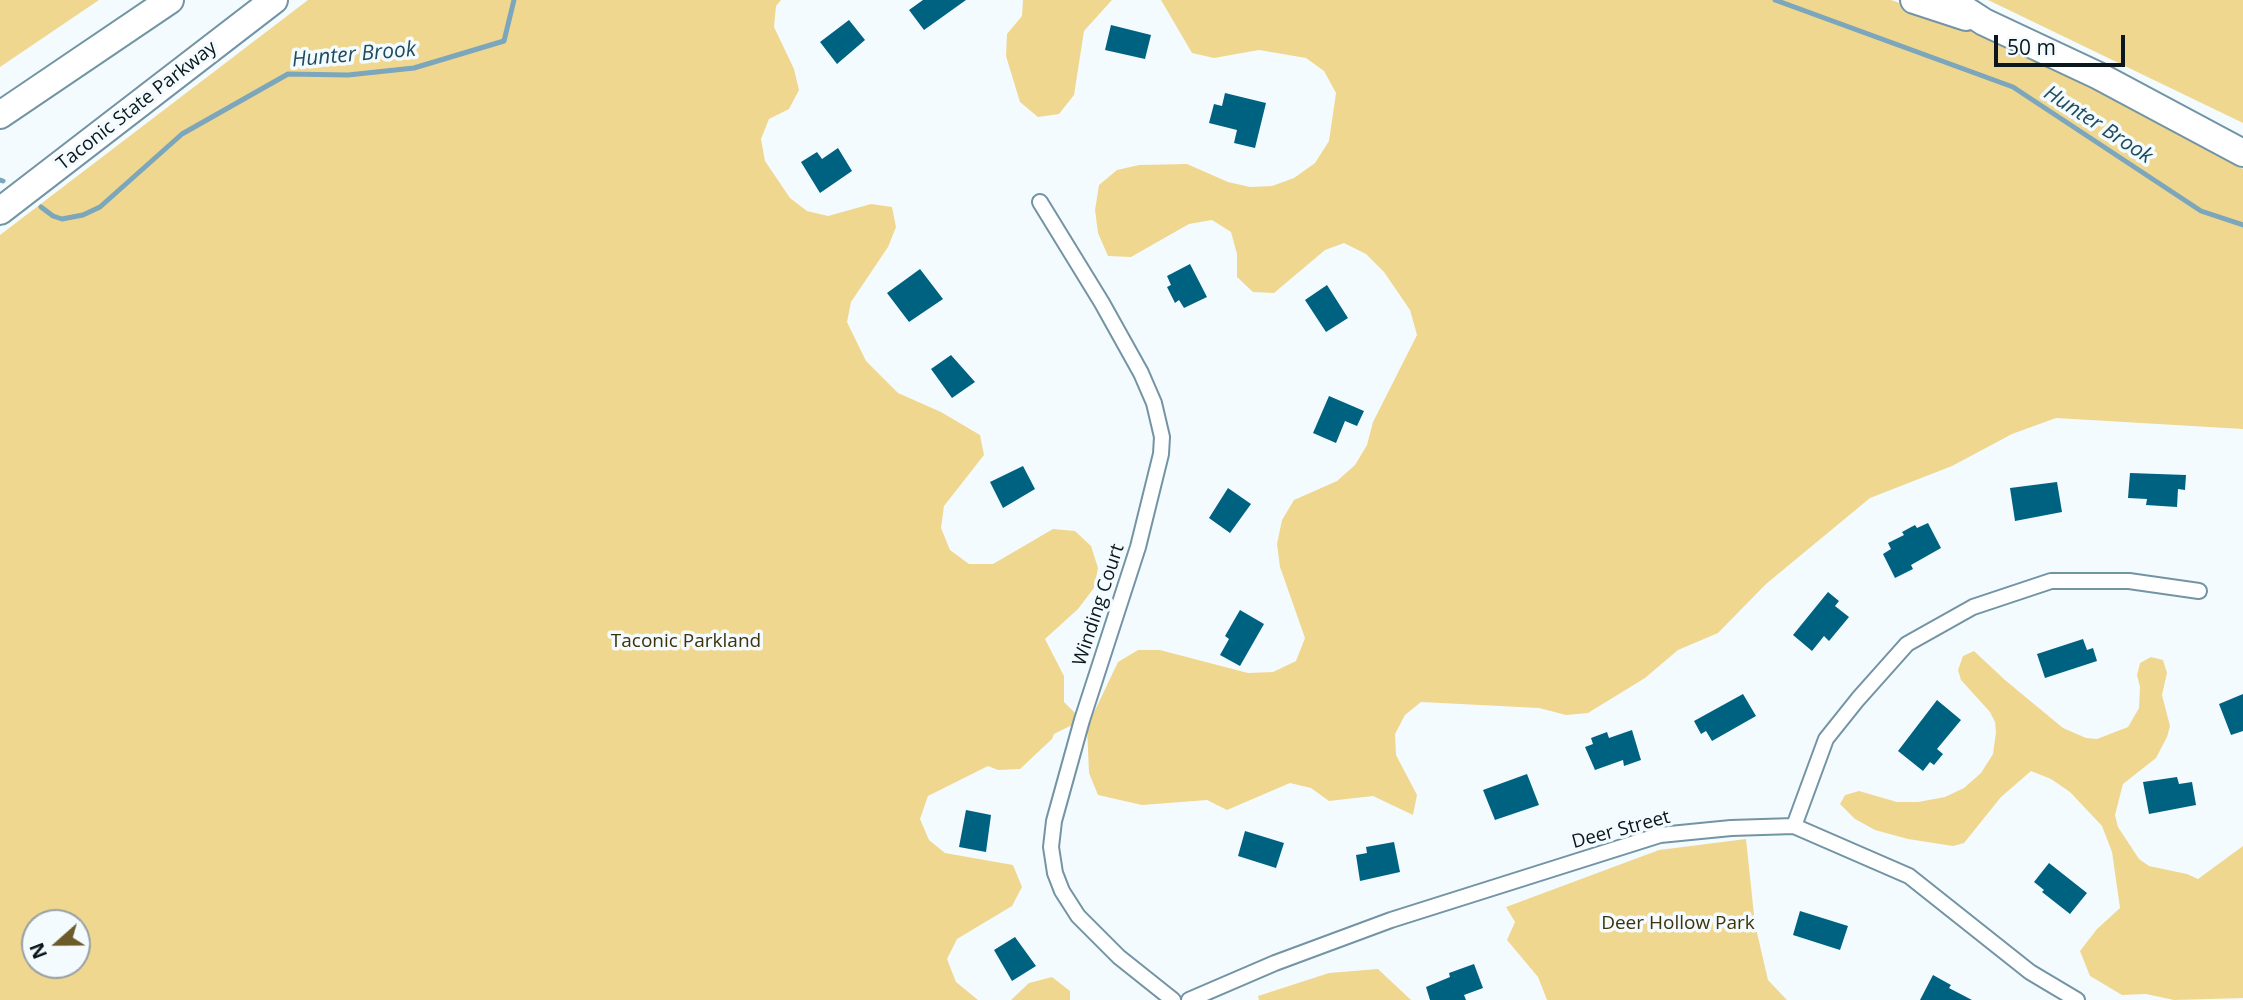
<!DOCTYPE html>
<html>
<head>
<meta charset="utf-8">
<style>
  body { margin:0 }
  #map { position:relative; width:2243px; height:1000px; overflow:hidden; background:#f4fbfe; font-family:"Open Sans",sans-serif }
  canvas { display:block }
  .north { position:absolute; left:21px; top:909px; width:70px; height:70px; box-sizing:border-box; background:#f4fbfe; border:2px solid #96a0a4; border-radius:50%; rotate:249deg; font-size:19px; font-weight:700; line-height:28px; text-align:center; color:#0a171d }
  .north::after { content:''; display:block; margin:auto; width:24px; height:32px; background:#6c5b29; clip-path:polygon(50% 0,100% 100%,50% 72%,0 100%) }
  .scale { position:absolute; left:1994px; top:35px; width:131px; height:32px; box-sizing:border-box; border:4px solid #0a171d; border-top:0; padding-left:9px; font-size:21px; line-height:24px; white-space:nowrap; color:#0a171d; -webkit-text-stroke:5px #f4fbfe; paint-order:stroke }
</style>
</head>
<body>
<div id="map">
<canvas width="2243" height="1000"></canvas>
<div class="north">N</div>
<div class="scale">50 m</div>
</div>
<script>
const ctx = document.querySelector('canvas').getContext('2d');
ctx.lineJoin = 'round';
function paint(path, color) {
  ctx.fillStyle = color;
  ctx.fill(path, 'evenodd');
}
function toPath(rows) {
  const path = new Path2D();
  for (const r of rows) {
    path.moveTo(r[0], r[1]);
    for (let i = 2; i < r.length; i += 2) path.lineTo(r[i], r[i + 1]);
  }
  return path;
}
function stroke(path, color, width, dash) {
  ctx.strokeStyle = color;
  ctx.lineWidth = width;
  ctx.lineCap = dash ? 'butt' : 'round';
  ctx.setLineDash(dash || []);
  ctx.stroke(path);
}
function label(font, color, halo, rows, align = 'center') {
  ctx.font = font + ' "Open Sans",sans-serif';
  ctx.lineWidth = 7;
  ctx.setLineDash([]);
  ctx.textBaseline = 'middle';
  ctx.strokeStyle = halo;
  ctx.fillStyle = color;
  for (const [text, x, y, turn = 0] of rows) {
    ctx.save();
    ctx.translate(x, y);
    ctx.rotate((+turn || 0) * Math.PI / 180);
    ctx.textAlign = isNaN(turn) ? turn : align;
    if (halo) ctx.strokeText(text, 0, 0);
    ctx.fillText(text, 0, 0);
    ctx.restore();
  }
}
paint(toPath([
  [0,0,99,0,0,67],
  [308,0,781,0,776,6,774,27,794,69,799,90,789,109,769,119,761,139,765,161,790,198,807,211,828,216,871,204,892,207,896,227,888,247,851,302,847,322,866,361,898,393,941,412,980,435,984,455,944,506,941,528,950,550,969,564,993,564,1053,529,1075,531,1091,546,1098,568,1094,588,1078,609,1045,639,1064,676,1064,702,1082,720,1054,734,1052,739,1020,769,998,770,988,766,928,796,920,819,929,840,945,853,1013,865,1022,887,1012,906,957,939,947,959,956,982,978,1000,0,1000,0,235],
  [35,923,77,923,77,965,35,965],
  [1023,0,1112,0,1084,31,1074,95,1059,114,1038,117,1020,102,1006,56,1007,34,1022,16],
  [1161,0,1891,0,1966,26,2034,56,2226,158,2243,169,2243,429,2056,418,2012,434,1952,466,1870,498,1766,584,1718,633,1678,650,1645,678,1588,713,1566,715,1539,708,1421,702,1405,715,1395,734,1396,755,1417,795,1413,815,1373,796,1329,801,1311,788,1290,783,1227,810,1207,800,1142,805,1098,795,1089,773,1087,727,1118,662,1138,650,1160,650,1248,673,1273,672,1296,661,1305,638,1280,567,1277,544,1282,520,1294,500,1337,481,1355,465,1367,445,1373,422,1417,335,1410,310,1384,272,1366,254,1344,243,1325,250,1274,293,1253,292,1237,277,1237,254,1231,232,1212,220,1189,224,1131,257,1108,256,1098,233,1095,210,1099,185,1117,170,1139,165,1187,164,1228,182,1250,187,1272,186,1294,178,1315,163,1329,141,1336,93,1324,71,1306,58,1259,50,1214,58,1192,53],
  [1988,0,2243,0,2243,123],
  [1974,651,2005,680,2063,728,2086,738,2097,739,2128,727,2139,708,2140,687,2137,675,2140,663,2151,657,2163,660,2167,673,2162,695,2170,726,2167,737,2156,758,2123,784,2115,815,2118,827,2139,859,2149,866,2187,874,2198,879,2243,846,2243,998,2174,1000,2146,994,2122,995,2090,976,2080,951,2097,929,2120,908,2112,852,2102,826,2070,792,2051,779,2031,771,2001,797,1964,843,1953,846,1908,839,1875,830,1855,819,1840,804,1845,795,1859,791,1897,802,1918,802,1945,797,1964,788,1981,773,1993,754,1996,732,1995,722,1990,712,1961,680,1958,670,1963,656],
  [1746,839,1755,924,1768,980,1787,1000,1547,1000,1538,977,1507,940,1515,922,1506,907,1659,850],
  [1378,969,1411,1000,1259,1000,1258,996,1329,973],
  [1052,977,1070,991,1070,1000,1011,1000,1029,983]
]), '#f0d790');
stroke(toPath([
  [1775,0,2013,87,2201,211,2243,225],
  [0,180,3,181],
  [41,207,53,216,62,219,83,215,100,207,182,134,288,74,348,75,414,68,504,41,514,0]
]), '#7ba6bb', 5);
paint(toPath([
  [923,0,966,0,924,30,909,10],
  [849,20,865,40,837,64,820,42],
  [1111,25,1151,35,1145,59,1105,50],
  [1225,93,1266,103,1255,148,1234,143,1237,130,1209,123,1214,104,1222,106],
  [838,148,852,171,820,193,801,162,817,152,822,159],
  [1190,264,1207,297,1184,308,1179,300,1175,303,1167,287,1171,285,1167,276],
  [920,269,943,299,909,322,887,293],
  [1327,285,1348,318,1326,332,1305,300],
  [951,355,975,382,952,398,931,369],
  [1329,396,1364,411,1357,426,1345,421,1336,443,1313,433],
  [1023,466,1035,489,1003,508,990,482],
  [2130,473,2186,475,2185,490,2178,489,2177,507,2146,505,2147,499,2128,498],
  [2057,482,2062,512,2015,521,2010,488],
  [1228,488,1251,504,1230,533,1209,518],
  [1928,523,1941,548,1911,565,1913,569,1895,578,1883,554,1891,549,1888,543,1904,535,1902,532,1915,525,1917,528],
  [1828,592,1839,601,1835,606,1849,617,1829,641,1824,636,1812,651,1793,635],
  [1240,610,1264,624,1240,666,1220,655,1229,639,1225,636],
  [2083,639,2087,650,2093,648,2097,661,2045,678,2037,654],
  [1743,694,1756,716,1712,741,1706,731,1701,734,1694,721],
  [2243,694,2243,731,2231,735,2219,704],
  [1937,700,1961,720,1937,749,1943,754,1934,765,1930,762,1923,771,1898,751],
  [1632,730,1641,760,1624,766,1623,760,1595,770,1585,747,1593,744,1591,738,1607,732,1609,738],
  [1527,774,1539,805,1495,820,1483,790],
  [2177,777,2179,784,2192,782,2196,805,2149,814,2143,782],
  [966,810,991,815,986,852,959,847],
  [1245,831,1284,843,1276,868,1238,856],
  [1394,842,1400,872,1360,881,1356,855,1367,853,1366,847],
  [2049,863,2087,893,2070,914,2042,892,2044,890,2034,882],
  [1800,911,1848,926,1840,950,1793,935],
  [1015,937,1036,966,1012,981,994,950],
  [1474,964,1483,988,1464,995,1466,1000,1430,1000,1426,987,1450,977,1449,973],
  [1933,975,1951,985,1949,988,1972,1000,1920,1000]
]), '#006281');
const street = toPath([
  [1040,202,1102,303,1141,373,1154,403,1162,437,1161,454,1138,547,1082,720,1054,821,1051,847,1055,873,1062,891,1078,916,1119,957,1173,1000],
  [1794,826,1826,739,1858,699,1907,644,1973,607,2051,581,2129,581,2199,591],
  [1189,1000,1275,963,1391,920,1660,835,1731,828,1794,826,1909,876,2030,972,2077,1000]
]);
const highway = toPath([
  [1914,0,1966,17],
  [1950,0,1984,22,2099,76,2243,153],
  [0,115,170,0],
  [0,211,274,0]
]);
stroke(street, '#7394a4', 18);
stroke(highway, '#7394a4', 30);
stroke(street, '#fff', 14);
stroke(highway, '#fff', 26);
label('19px', '#0a171d', '#f4fbfe', [
  ["Taconic State Parkway",137,106,-38],
  ["Winding Court",1099,605,-72],
  ["Deer Street",1621,830,-15]
]);
label('19px', '#3e320a', '#f4fbfe', [
  ["Taconic Parkland",686,642],
  ["Deer Hollow Park",1678,924]
]);
label('italic 21px', '#1f4b5e', '#f4fbfe', [
  ["Hunter Brook",354,55,-5],
  ["Hunter Brook",2098,125,33]
]);
</script>
</body>
</html>
